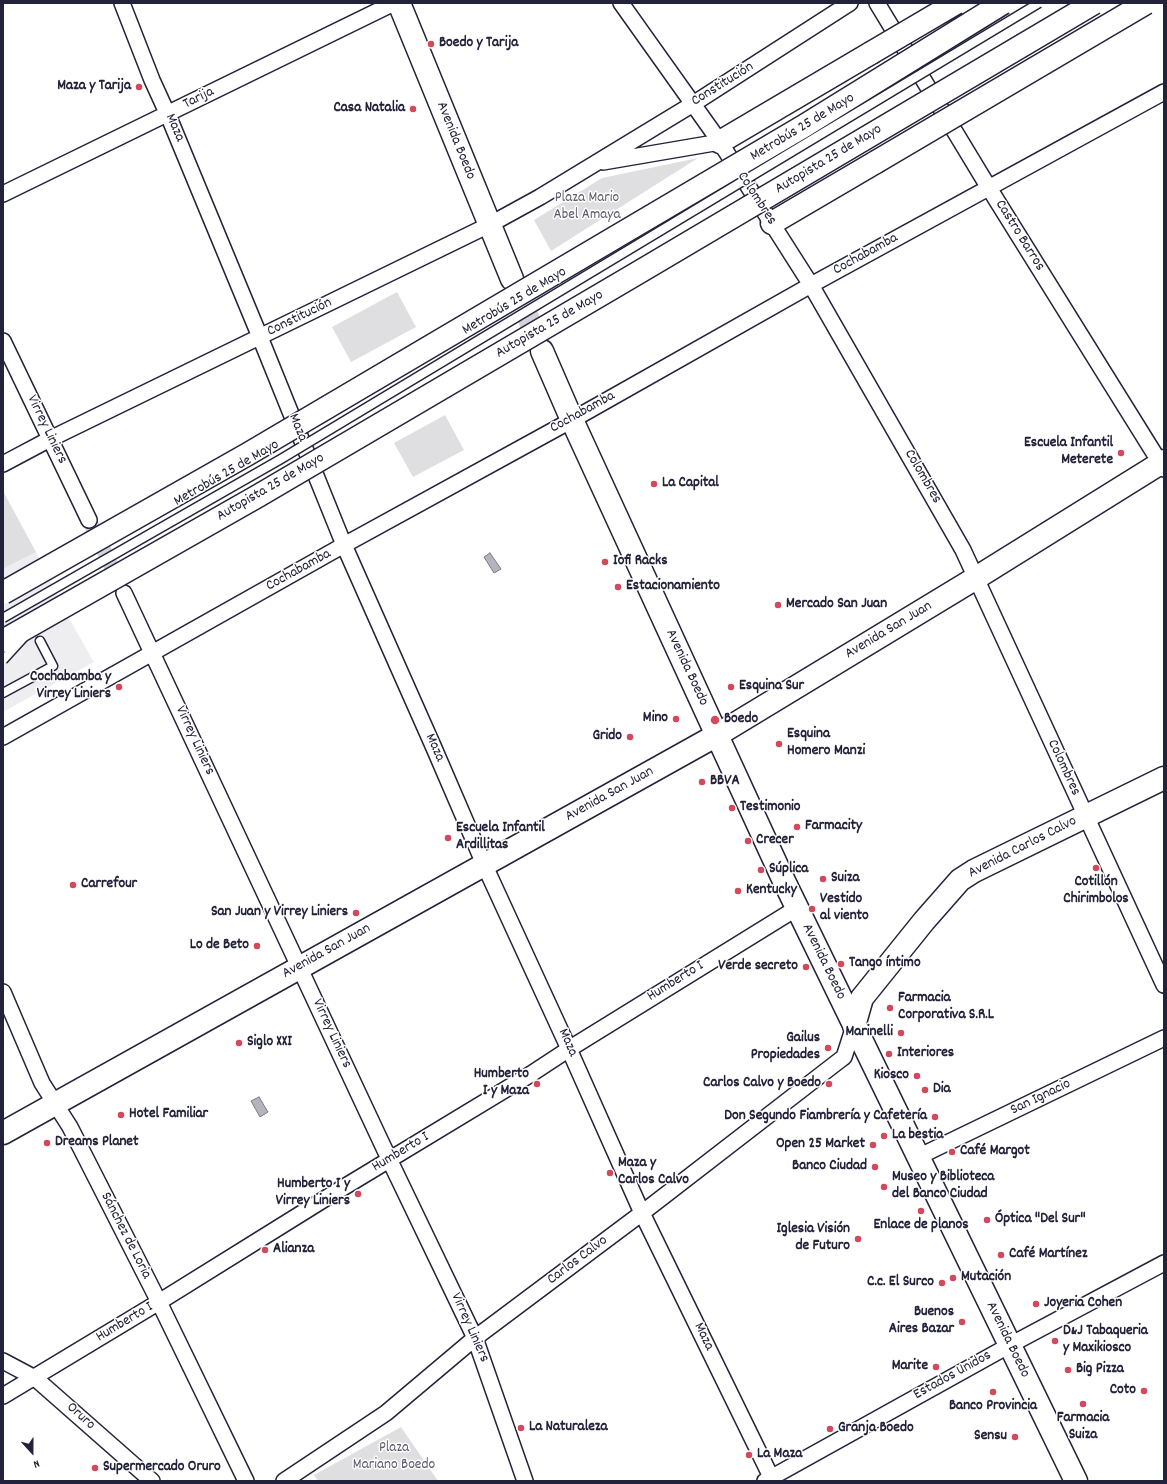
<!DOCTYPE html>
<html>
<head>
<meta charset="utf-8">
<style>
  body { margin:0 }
  #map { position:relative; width:1167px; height:1484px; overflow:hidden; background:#fff; font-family:Dekko,sans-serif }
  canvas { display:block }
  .frame { position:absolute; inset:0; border:4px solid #22223b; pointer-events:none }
  .north { position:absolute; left:12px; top:1432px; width:40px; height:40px; -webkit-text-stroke:3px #fff; paint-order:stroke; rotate:159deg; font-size:11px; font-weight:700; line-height:16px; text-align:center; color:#22223b }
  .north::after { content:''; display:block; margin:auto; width:14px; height:18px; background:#22223b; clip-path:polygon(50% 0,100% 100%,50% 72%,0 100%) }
</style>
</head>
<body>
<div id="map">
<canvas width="1167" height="1484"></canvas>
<div class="frame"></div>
<div class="north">N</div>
</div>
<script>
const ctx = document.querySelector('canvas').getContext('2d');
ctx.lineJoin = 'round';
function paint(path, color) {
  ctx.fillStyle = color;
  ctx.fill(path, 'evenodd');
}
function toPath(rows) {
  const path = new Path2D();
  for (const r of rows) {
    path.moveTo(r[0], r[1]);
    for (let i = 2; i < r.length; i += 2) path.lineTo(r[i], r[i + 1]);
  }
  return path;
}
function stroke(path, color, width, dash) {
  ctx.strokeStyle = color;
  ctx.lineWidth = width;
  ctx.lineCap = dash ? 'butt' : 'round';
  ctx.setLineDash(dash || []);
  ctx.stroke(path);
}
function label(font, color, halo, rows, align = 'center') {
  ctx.font = font + ' Dekko,sans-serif';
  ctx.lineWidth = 3;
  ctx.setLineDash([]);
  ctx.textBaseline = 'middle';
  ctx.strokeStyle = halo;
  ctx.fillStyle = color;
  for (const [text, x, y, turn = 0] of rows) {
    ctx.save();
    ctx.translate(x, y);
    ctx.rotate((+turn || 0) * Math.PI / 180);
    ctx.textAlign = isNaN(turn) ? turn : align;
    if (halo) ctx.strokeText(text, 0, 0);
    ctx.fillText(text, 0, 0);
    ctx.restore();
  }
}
paint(toPath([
  [36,552,71,622,94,662,3,712,3,569]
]), '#eeeef1');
paint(toPath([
  [698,158,551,251,534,220,602,178],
  [397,292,416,327,351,362,332,327],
  [445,415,464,450,413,477,394,443],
  [3,491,36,552,3,569],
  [401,1427,438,1481,318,1481,314,1475]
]), '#dfdfe2');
const water = toPath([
  [490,553,501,569,494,573,484,557,490,553],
  [259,1097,268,1112,260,1117,251,1101,259,1097]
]);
paint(water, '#b4b4bc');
stroke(water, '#7a7a88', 1);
stroke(toPath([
  [89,520,120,584]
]), '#d3d3d8', 15, [15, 8]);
stroke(toPath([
  [512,279,542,351]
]), '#d3d3d8', 22, [22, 11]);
const service = toPath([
  [3,693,53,666,40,641]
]);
const minor = toPath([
  [122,3,152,80,168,115,260,337,344,545,434,748,484,864,569,1049,642,1213,773,1481],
  [621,3,720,142,811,285,963,550,1164,985],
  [877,3,989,188,1164,469],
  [603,162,720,142],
  [3,194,394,3],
  [3,341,89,520],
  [3,464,50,439,489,225,540,197,693,104,850,3],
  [124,593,390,1161,475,1338,525,1481],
  [3,737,344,545,572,420,811,285,1164,92],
  [3,992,42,1083,70,1127,159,1302,246,1481],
  [918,1157,1164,1038],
  [3,1361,35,1378,152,1481],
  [3,1396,159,1302,331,1195,531,1074,569,1049,797,908],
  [284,1481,386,1413,475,1338,642,1213,840,1060,844,1057,854,1026],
  [765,1481,1010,1345,1164,1263]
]);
const secondary = toPath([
  [399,3,512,279],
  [542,351,572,420,784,881,1076,1481],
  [854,1026,862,998,924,921,960,880,974,871,1164,778]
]);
const primary = toPath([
  [3,1133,717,735,976,578,1164,461]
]);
const motorway = toPath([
  [720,142,871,53],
  [772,223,876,162]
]);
stroke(service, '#22223b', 11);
stroke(minor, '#22223b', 18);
stroke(secondary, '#22223b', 25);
stroke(primary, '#22223b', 25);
stroke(motorway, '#22223b', 25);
stroke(service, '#fff', 8);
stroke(minor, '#fff', 15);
stroke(secondary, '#fff', 22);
stroke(primary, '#fff', 22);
stroke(motorway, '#fff', 22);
const serviceBridge = toPath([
  [3,618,281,459,1039,3],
  [3,660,24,637]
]);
const motorwayBridge = toPath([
  [871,53,956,3],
  [876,162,1146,3],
  [3,593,248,454,804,126,1003,3],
  [3,641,258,496,641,271,1094,3]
]);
stroke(serviceBridge, '#22223b', 11, []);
stroke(motorwayBridge, '#22223b', 25, []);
stroke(serviceBridge, '#fff', 8);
stroke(motorwayBridge, '#fff', 22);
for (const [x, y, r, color] of [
  [431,44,4,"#d1495b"],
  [139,87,4,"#d1495b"],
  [413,109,4,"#d1495b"],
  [1121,453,4,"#d1495b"],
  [654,484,4,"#d1495b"],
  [605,562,4,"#d1495b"],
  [618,587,4,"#d1495b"],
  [778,605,4,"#d1495b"],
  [119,687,4,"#d1495b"],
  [731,687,4,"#d1495b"],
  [676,719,4,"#d1495b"],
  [715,720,5,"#d1495b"],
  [630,737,4,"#d1495b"],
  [779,744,4,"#d1495b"],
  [702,782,4,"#d1495b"],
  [732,808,4,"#d1495b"],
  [797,827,4,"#d1495b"],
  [448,838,4,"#d1495b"],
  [748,841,4,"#d1495b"],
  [1096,868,4,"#d1495b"],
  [761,870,4,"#d1495b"],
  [823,879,4,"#d1495b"],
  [73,885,4,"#d1495b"],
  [738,891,4,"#d1495b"],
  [812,909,4,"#d1495b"],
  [356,913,4,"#d1495b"],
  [257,946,4,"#d1495b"],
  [841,964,4,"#d1495b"],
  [806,967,4,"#d1495b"],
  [890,1008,4,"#d1495b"],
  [901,1033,4,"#d1495b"],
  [239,1043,4,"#d1495b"],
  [828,1048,4,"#d1495b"],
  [889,1054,4,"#d1495b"],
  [917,1076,4,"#d1495b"],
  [537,1084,4,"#d1495b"],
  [829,1084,4,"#d1495b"],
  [925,1090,4,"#d1495b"],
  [121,1115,4,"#d1495b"],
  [935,1117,4,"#d1495b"],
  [884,1136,4,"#d1495b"],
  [47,1143,4,"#d1495b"],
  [873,1145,4,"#d1495b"],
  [952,1152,4,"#d1495b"],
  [875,1167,4,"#d1495b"],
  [610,1173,4,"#d1495b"],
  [884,1187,4,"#d1495b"],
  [358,1194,4,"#d1495b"],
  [921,1211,4,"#d1495b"],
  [987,1220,4,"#d1495b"],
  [858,1239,4,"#d1495b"],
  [265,1250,4,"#d1495b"],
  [1001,1255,4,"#d1495b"],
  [953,1278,4,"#d1495b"],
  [942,1283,4,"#d1495b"],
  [1036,1304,4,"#d1495b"],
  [962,1322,4,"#d1495b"],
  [1055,1341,4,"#d1495b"],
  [936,1367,4,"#d1495b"],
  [1068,1370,4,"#d1495b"],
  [1144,1391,4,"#d1495b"],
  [993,1392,4,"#d1495b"],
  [1083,1404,4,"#d1495b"],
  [521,1428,4,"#d1495b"],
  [830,1429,4,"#d1495b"],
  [1015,1437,4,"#d1495b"],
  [749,1455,4,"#d1495b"],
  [95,1468,4,"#d1495b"]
]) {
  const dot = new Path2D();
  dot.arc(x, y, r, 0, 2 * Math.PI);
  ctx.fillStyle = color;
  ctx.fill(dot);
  stroke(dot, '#fff', 1.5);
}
label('bold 15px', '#22223b', '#fff', [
  ["Boedo y Tarija",439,44],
  ["Maza y Tarija",131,87,"right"],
  ["Casa Natalia",405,109,"right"],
  ["Escuela Infantil",1113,444,"right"],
  ["Meterete",1113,461,"right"],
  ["La Capital",662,484],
  ["Iofi Racks",613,562],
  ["Estacionamiento",626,587],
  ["Mercado San Juan",786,605],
  ["Cochabamba y",111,678,"right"],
  ["Virrey Liniers",111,695,"right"],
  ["Esquina Sur",739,687],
  ["Mino",668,719,"right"],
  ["Boedo",724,720],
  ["Esquina",787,735],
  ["Homero Manzi",787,752],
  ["Grido",622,737,"right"],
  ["BBVA",710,782],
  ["Testimonio",740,808],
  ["Farmacity",805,827],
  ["Escuela Infantil",456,829],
  ["Ardillitas",456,846],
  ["Crecer",756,841],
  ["Súplica",769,870],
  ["Suiza",831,879],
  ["Cotillón",1096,883,"center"],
  ["Chirimbolos",1096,900,"center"],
  ["Carrefour",81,885],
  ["Kentucky",746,891],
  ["Vestido",820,900],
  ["al viento",820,917],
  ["San Juan y Virrey Liniers",348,913,"right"],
  ["Lo de Beto",249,946,"right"],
  ["Tango íntimo",849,964],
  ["Verde secreto",798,967,"right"],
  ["Farmacia",898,999],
  ["Corporativa S.R.L",898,1016],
  ["Marinelli",893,1033,"right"],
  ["Gailus",820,1039,"right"],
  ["Propiedades",820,1056,"right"],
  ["Siglo XXI",247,1043],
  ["Interiores",897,1054],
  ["Humberto",529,1075,"right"],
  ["I y Maza",529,1092,"right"],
  ["Kiosco",909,1076,"right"],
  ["Carlos Calvo y Boedo",821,1084,"right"],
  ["Dia",933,1090],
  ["Hotel Familiar",129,1115],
  ["Don Segundo Fiambrería y Cafetería",927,1117,"right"],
  ["La bestia",892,1136],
  ["Dreams Planet",55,1143],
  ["Open 25 Market",865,1145,"right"],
  ["Café Margot",960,1152],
  ["Maza y",618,1164],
  ["Carlos Calvo",618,1181],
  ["Banco Ciudad",867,1167,"right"],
  ["Museo y Biblioteca",892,1178],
  ["del Banco Ciudad",892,1195],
  ["Humberto I y",350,1185,"right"],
  ["Virrey Liniers",350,1202,"right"],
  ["Óptica \"Del Sur\"",995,1220],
  ["Enlace de planos",921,1226,"center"],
  ["Iglesia Visión",850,1230,"right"],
  ["de Futuro",850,1247,"right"],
  ["Alianza",273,1250],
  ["Café Martínez",1009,1255],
  ["Mutación",961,1278],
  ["C.c. El Surco",934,1283,"right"],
  ["Joyeria Cohen",1044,1304],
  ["Buenos",954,1313,"right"],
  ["Aires Bazar",954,1330,"right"],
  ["D&J Tabaqueria",1063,1332],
  ["y Maxikiosco",1063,1349],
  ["Marite",928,1367,"right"],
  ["Big Pizza",1076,1370],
  ["Coto",1136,1391,"right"],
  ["Banco Provincia",993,1407,"center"],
  ["Farmacia",1083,1419,"center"],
  ["Suiza",1083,1436,"center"],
  ["La Naturaleza",529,1428],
  ["Granja Boedo",838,1429],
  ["Sensu",1007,1437,"right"],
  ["La Maza",757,1455],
  ["Supermercado Oruro",103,1468]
], 'left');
label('15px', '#22223b', '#fff', [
  ["Constitución",723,85,-32],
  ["Tarija",199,99,-26],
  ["Maza",174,128,67],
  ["Metrobús 25 de Mayo",803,128,-31],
  ["Avenida Boedo",455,141,68],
  ["Autopista 25 de Mayo",829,160,-31],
  ["Colombres",756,199,57],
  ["Castro Barros",1019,236,58],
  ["Cochabamba",866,255,-29],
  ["Metrobús 25 de Mayo",515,302,-31],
  ["Constitución",300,318,-26],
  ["Autopista 25 de Mayo",550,325,-30],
  ["Cochabamba",583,413,-29],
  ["Maza",297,428,68],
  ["Virrey Liniers",46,430,64],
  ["Metrobús 25 de Mayo",227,474,-30],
  ["Colombres",922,477,60],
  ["Autopista 25 de Mayo",271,488,-30],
  ["Cochabamba",299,571,-29],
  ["Avenida San Juan",889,631,-31],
  ["Avenida Boedo",686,668,65],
  ["Virrey Liniers",194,741,65],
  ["Maza",434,748,66],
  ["Colombres",1063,768,65],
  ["Avenida San Juan",610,795,-29],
  ["Avenida Carlos Calvo",1023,848,-27],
  ["Avenida San Juan",327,952,-29],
  ["Avenida Boedo",823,962,64],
  ["Humberto I",676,982,-32],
  ["Virrey Liniers",331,1034,65],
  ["Maza",567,1043,66],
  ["San Ignacio",1041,1098,-26],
  ["Humberto I",401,1153,-31],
  ["Sánchez de Loria",125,1236,63],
  ["Carlos Calvo",578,1261,-37],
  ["Humberto I",125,1323,-31],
  ["Virrey Liniers",469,1328,66],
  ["Maza",703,1337,64],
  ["Avenida Boedo",1007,1340,64],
  ["Estados Unidos",953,1376,-29],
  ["Oruro",80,1417,42]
]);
label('15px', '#5b5b6d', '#fff', [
  ["Plaza Mario",587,199],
  ["Abel Amaya",587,216],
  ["Plaza",394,1449],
  ["Mariano Boedo",394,1466]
]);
</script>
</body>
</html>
